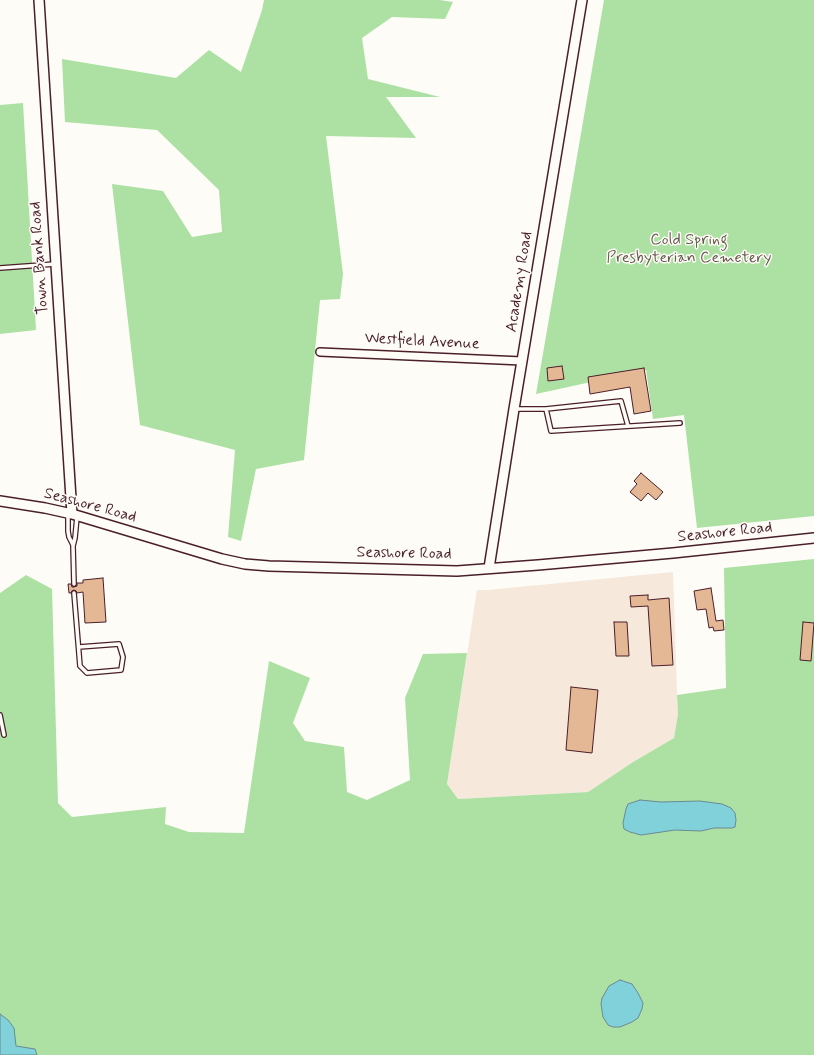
<!DOCTYPE html>
<html>
<head>
<meta charset="utf-8">
<style>
  body { margin:0 }
  canvas { display:block; background:#fdfcf7 }
</style>
</head>
<body>
<canvas width="814" height="1055"></canvas>
<script>
const ctx = document.querySelector('canvas').getContext('2d');
ctx.lineJoin = 'round';
function paint(path, color) {
  ctx.fillStyle = color;
  ctx.fill(path, 'evenodd');
}
function toPath(rows) {
  const path = new Path2D();
  for (const r of rows) {
    path.moveTo(r[0], r[1]);
    for (let i = 2; i < r.length; i += 2) path.lineTo(r[i], r[i + 1]);
  }
  return path;
}
function stroke(path, color, width, dash) {
  ctx.strokeStyle = color;
  ctx.lineWidth = width;
  ctx.lineCap = dash ? 'butt' : 'round';
  ctx.setLineDash(dash || []);
  ctx.stroke(path);
}
function label(font, color, halo, rows, align = 'center') {
  ctx.font = font + ' Mynerve,sans-serif';
  ctx.lineWidth = 3;
  ctx.setLineDash([]);
  ctx.textBaseline = 'middle';
  ctx.strokeStyle = halo;
  ctx.fillStyle = color;
  for (const [text, x, y, turn = 0] of rows) {
    ctx.save();
    ctx.translate(x, y);
    ctx.rotate((+turn || 0) * Math.PI / 180);
    ctx.textAlign = isNaN(turn) ? turn : align;
    if (halo) ctx.strokeText(text, 0, 0);
    ctx.fillText(text, 0, 0);
    ctx.restore();
  }
}
paint(toPath([
  [673,572,677,695,678,714,674,738,633,762,588,792,458,799,447,784,477,590,488,590]
]), '#f6e8da');
paint(toPath([
  [264,0,440,0,453,2,445,19,392,17,362,38,368,79,440,97,386,97,416,138,326,136,343,274,340,299,320,300,304,460,256,469,241,541,228,537,235,450,140,425,112,184,163,191,192,237,222,232,219,190,157,130,65,122,62,59,176,78,209,50,241,72,262,10],
  [604,0,814,0,814,516,697,528,684,415,653,419,646,370,536,394],
  [23,103,36,330,0,334,0,105],
  [814,559,814,1055,0,1055,0,593,26,575,52,589,58,803,72,817,166,807,165,824,189,832,244,833,269,661,310,678,293,723,305,741,344,747,347,792,367,800,410,780,405,698,423,654,467,653,447,784,458,799,588,792,633,762,674,738,678,714,677,695,726,688,724,568]
]), '#ade1a3');
const water = toPath([
  [640,800,661,802,700,801,722,804,731,808,735,813,736,820,735,827,732,828,714,828,701,831,675,830,641,835,630,832,624,829,623,823,626,809,628,804,640,800],
  [620,980,632,984,638,993,643,1003,642,1009,638,1018,632,1022,620,1027,613,1027,608,1025,603,1017,601,1004,602,998,609,986,620,980],
  [0,1014,8,1020,14,1028,16,1046,35,1049,37,1055,0,1055,0,1014]
]);
paint(water, '#80d1d9');
stroke(water, '#6a8a93', 1);
const building = toPath([
  [562,366,564,379,548,381,547,368,562,366],
  [644,368,651,411,634,414,630,387,590,394,588,377,644,368],
  [641,473,663,492,656,500,648,493,641,501,630,492,637,484,634,481,641,473],
  [103,578,106,622,85,623,83,592,77,593,76,591,74,590,72,591,71,593,69,593,68,584,71,584,72,587,74,587,77,586,77,583,83,583,83,580,103,578],
  [711,588,716,621,723,620,724,630,714,631,713,627,709,628,706,609,697,610,694,591,711,588],
  [648,595,648,600,669,598,673,665,652,666,648,606,631,607,630,596,648,595],
  [614,622,627,622,629,656,616,656,614,622],
  [803,622,814,623,811,661,800,660,803,622],
  [571,687,598,690,592,753,566,750,571,687]
]);
paint(building, '#e5b895');
stroke(building, '#4a1f2b', 1);
const service = toPath([
  [0,268,55,264],
  [515,409,546,409,621,401,628,426],
  [546,409,551,431,680,423],
  [68,515,68,531,69,537,73,545],
  [74,584,73,546,75,538,77,517],
  [74,593,80,666,87,673,121,670,123,657,119,644,79,647],
  [0,715,4,735]
]);
const minor = toPath([
  [320,352,522,361]
]);
const tertiary = toPath([
  [39,0,72,514],
  [0,501,45,508,72,514,222,559,245,564,269,566,457,571,538,565,673,553,814,538],
  [489,568,514,409,582,0]
]);
stroke(service, '#4a1f2b', 6);
stroke(minor, '#4a1f2b', 10);
stroke(tertiary, '#4a1f2b', 12);
stroke(service, '#fdfcf7', 3.5);
stroke(minor, '#fdfcf7', 7);
stroke(tertiary, '#fdfcf7', 9);
label('16px', '#68594f', '#fdfcf7', [
  ["Cold Spring",689,241],
  ["Presbyterian Cemetery",689,259]
]);
label('16px', '#4a1f2b', '#fdfcf7', [
  ["Town Bank Road",40,258,-94],
  ["Academy Road",520,282,-81],
  ["Westfield Avenue",422,342,3],
  ["Seashore Road",90,506,15],
  ["Seashore Road",725,533,-6],
  ["Seashore Road",404,554,1]
]);
</script>
</body>
</html>
